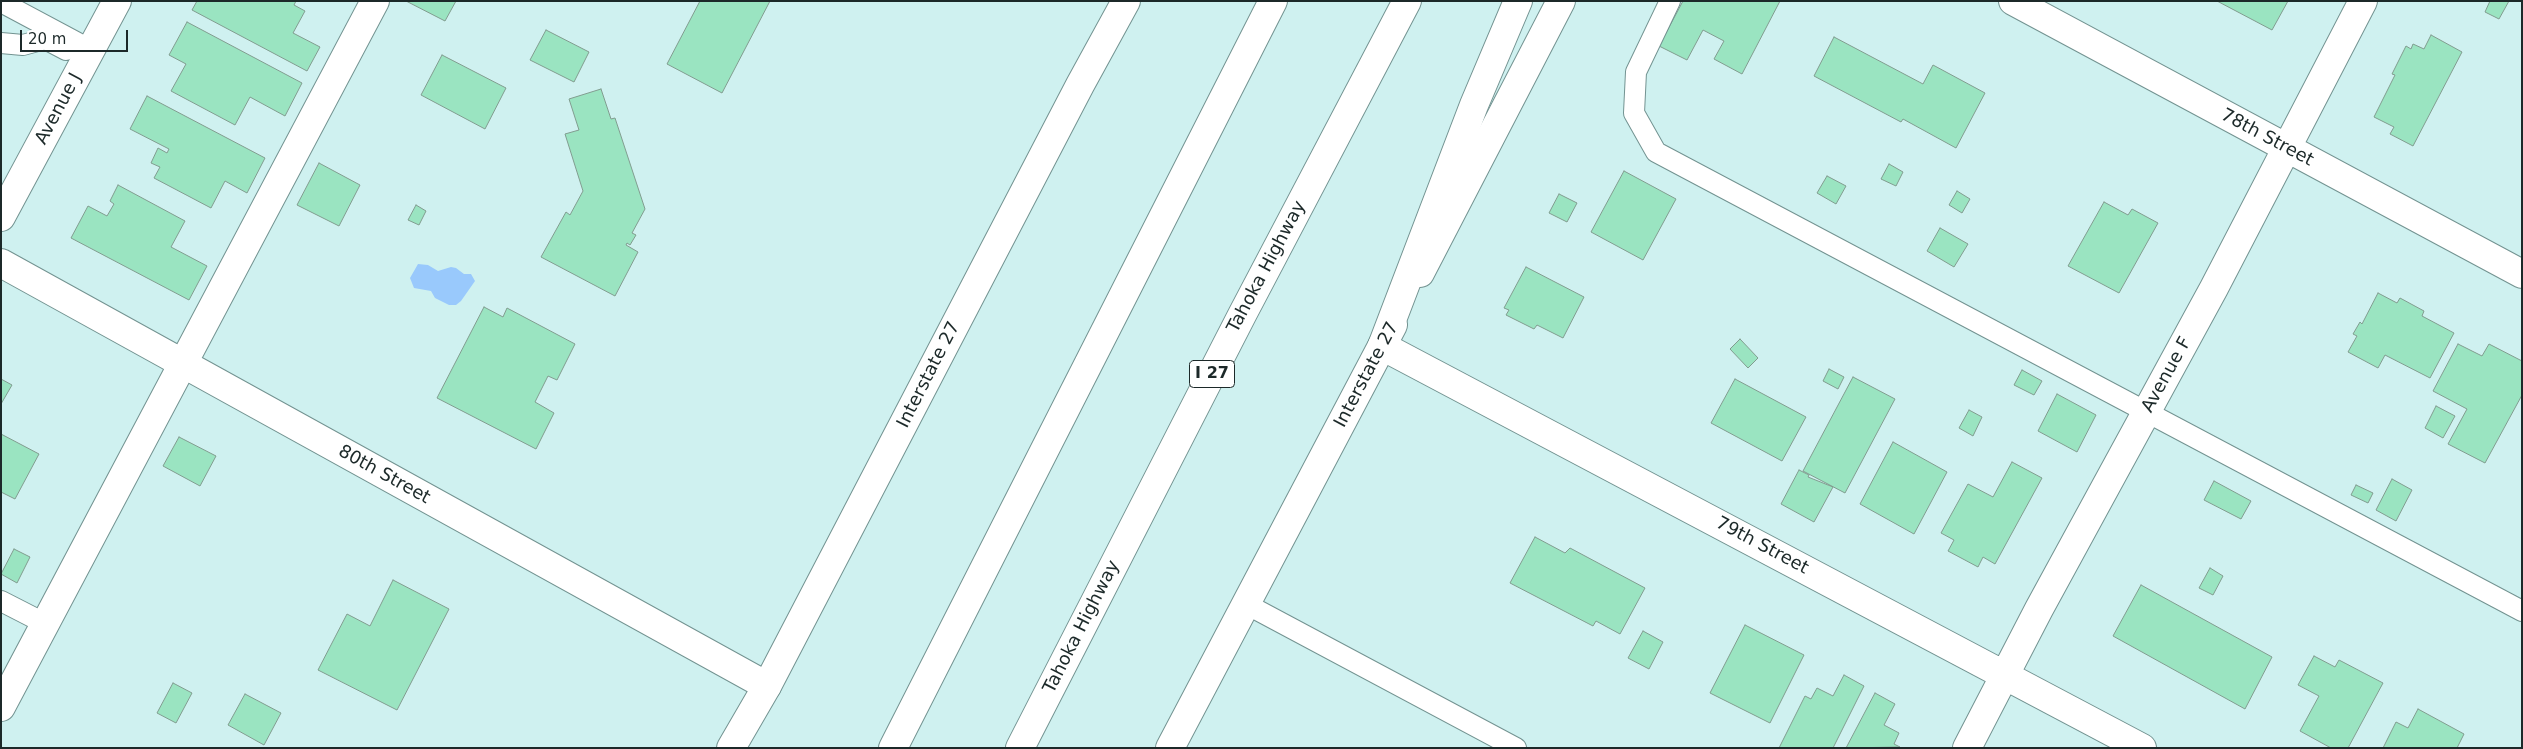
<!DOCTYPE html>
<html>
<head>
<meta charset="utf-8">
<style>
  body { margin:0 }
  #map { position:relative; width:2523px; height:749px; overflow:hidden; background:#cff1f0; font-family:"DejaVu Sans",sans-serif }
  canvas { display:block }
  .frame { position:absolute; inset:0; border:2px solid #1c2929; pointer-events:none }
  .scale { position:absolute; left:20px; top:30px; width:108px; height:22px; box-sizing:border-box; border:2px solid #1c2929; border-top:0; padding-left:6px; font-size:15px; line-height:18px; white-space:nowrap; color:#1c2929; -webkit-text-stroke:4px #fff; paint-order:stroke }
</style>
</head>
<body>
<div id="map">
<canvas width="2523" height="749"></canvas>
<div class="frame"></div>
<div class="scale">20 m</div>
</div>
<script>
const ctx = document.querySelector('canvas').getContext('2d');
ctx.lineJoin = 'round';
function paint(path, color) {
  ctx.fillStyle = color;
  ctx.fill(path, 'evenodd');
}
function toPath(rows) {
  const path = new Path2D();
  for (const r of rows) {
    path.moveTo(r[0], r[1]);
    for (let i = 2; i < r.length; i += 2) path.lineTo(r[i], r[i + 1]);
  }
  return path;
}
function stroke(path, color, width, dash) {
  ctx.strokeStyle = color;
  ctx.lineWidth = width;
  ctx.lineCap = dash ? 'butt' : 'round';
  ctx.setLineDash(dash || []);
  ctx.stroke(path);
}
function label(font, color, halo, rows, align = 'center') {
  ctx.font = font + ' "DejaVu Sans",sans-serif';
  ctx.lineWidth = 4;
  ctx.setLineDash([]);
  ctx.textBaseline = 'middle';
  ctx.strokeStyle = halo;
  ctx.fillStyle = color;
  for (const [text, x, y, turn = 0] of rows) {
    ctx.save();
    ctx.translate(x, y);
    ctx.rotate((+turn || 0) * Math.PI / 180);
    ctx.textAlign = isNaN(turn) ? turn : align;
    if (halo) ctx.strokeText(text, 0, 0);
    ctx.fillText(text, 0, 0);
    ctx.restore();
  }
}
paint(toPath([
  [418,264,428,265,438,271,451,267,456,268,464,274,471,274,475,281,461,301,456,305,449,305,435,298,431,291,414,288,410,278]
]), '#99c9fc');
const building = toPath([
  [197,1,296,1,294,5,305,11,293,33,320,47,307,71,192,10,197,1],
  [406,1,456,1,445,21,406,1],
  [700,1,770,1,722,93,667,64,700,1],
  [1683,1,1780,1,1742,74,1714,59,1724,41,1703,30,1687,60,1659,46,1683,1],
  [2217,1,2288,1,2272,30,2217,1],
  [2490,1,2509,1,2499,19,2485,12,2490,1],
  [187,22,302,83,285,116,250,97,235,125,171,91,186,64,169,55,187,22],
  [546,30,589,52,574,82,530,60,546,30],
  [2431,35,2462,52,2413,146,2390,134,2394,127,2374,117,2395,75,2392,74,2406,46,2411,49,2413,44,2424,49,2431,35],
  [1834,37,1923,84,1933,65,1985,93,1956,148,1903,119,1901,122,1814,76,1834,37],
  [442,55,506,88,485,129,421,95,442,55],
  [601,89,611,119,615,118,645,209,632,233,636,235,630,245,627,243,626,245,638,252,615,296,541,257,566,212,570,215,583,191,565,134,579,130,569,99,601,89],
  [147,96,265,158,247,193,225,181,211,208,154,178,160,167,151,163,158,148,167,153,169,149,130,129,147,96],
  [319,163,360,185,339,226,297,205,319,163],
  [1889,164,1903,172,1896,186,1881,179,1889,164],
  [1624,171,1676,199,1643,260,1591,232,1624,171],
  [1827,176,1846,186,1836,204,1817,193,1827,176],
  [118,185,185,221,171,247,207,266,189,300,71,238,88,206,107,216,114,204,110,201,118,185],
  [1957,191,1970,199,1962,213,1949,205,1957,191],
  [1559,194,1577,203,1567,222,1549,213,1559,194],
  [2104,202,2128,215,2132,209,2158,223,2119,293,2068,266,2104,202],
  [416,205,426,211,419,225,408,220,416,205],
  [1940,228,1968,244,1954,267,1927,251,1940,228],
  [1526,267,1584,297,1563,338,1537,325,1534,329,1506,315,1509,310,1504,308,1526,267],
  [2378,293,2397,303,2400,298,2424,311,2422,316,2454,333,2430,378,2385,355,2378,368,2348,352,2357,336,2353,334,2360,322,2362,324,2378,293],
  [484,307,503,317,507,308,575,344,557,380,548,376,535,402,554,413,536,449,437,398,484,307],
  [1740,339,1758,358,1748,368,1730,349,1740,339],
  [2458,344,2482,356,2489,344,2522,361,2522,395,2485,463,2448,444,2467,409,2433,391,2458,344],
  [1829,369,1844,377,1838,389,1823,381,1829,369],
  [2022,370,2042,381,2034,395,2014,385,2022,370],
  [1853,377,1895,399,1845,493,1803,471,1853,377],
  [1,379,12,385,1,404,1,379],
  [1735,379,1806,417,1782,461,1711,423,1735,379],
  [2057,394,2096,415,2077,452,2038,431,2057,394],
  [2436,406,2455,416,2443,438,2425,428,2436,406],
  [1969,410,1982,417,1973,436,1959,428,1969,410],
  [1,434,39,454,15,499,1,492,1,434],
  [179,437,216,456,200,486,163,466,179,437],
  [1893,442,1947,472,1914,534,1860,504,1893,442],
  [2012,462,2042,478,1995,564,1983,557,1978,567,1948,551,1954,540,1941,533,1968,484,1993,497,2012,462],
  [1799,470,1809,475,1808,477,1833,487,1814,522,1781,504,1799,470],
  [2392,479,2412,490,2396,521,2376,510,2392,479],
  [2214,481,2251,501,2241,519,2204,500,2214,481],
  [2356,485,2373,493,2368,503,2351,495,2356,485],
  [1535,537,1565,553,1570,548,1645,588,1620,634,1596,621,1593,626,1510,583,1535,537],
  [14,549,30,557,17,583,1,574,14,549],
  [2210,568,2223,576,2213,595,2199,588,2210,568],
  [393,580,449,609,397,710,318,670,347,614,370,626,393,580],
  [2141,585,2272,657,2245,709,2113,636,2141,585],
  [1745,625,1804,655,1770,723,1710,693,1745,625],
  [1643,631,1663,642,1649,669,1628,658,1643,631],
  [2314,656,2335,667,2339,660,2383,683,2348,748,2331,748,2300,731,2319,696,2298,685,2314,656],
  [1844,675,1864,686,1833,748,1779,748,1805,696,1811,699,1817,688,1833,696,1844,675],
  [173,683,192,693,176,723,157,713,173,683],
  [1875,693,1895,704,1884,725,1899,733,1894,744,1900,747,1846,748,1875,693],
  [245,694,281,713,264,745,228,725,245,694],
  [2418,709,2464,734,2457,748,2383,748,2396,722,2408,728,2418,709]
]);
paint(building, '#9ae4c1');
stroke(building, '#819c8f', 1);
const service = toPath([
  [1670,1,1636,72,1634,113,1656,152,2522,611],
  [1,2,91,50],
  [1,43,23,45,45,39,66,50],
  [1,601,46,624],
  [1246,604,1516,748]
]);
const minor = toPath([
  [2013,1,2522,274],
  [1,217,117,1],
  [1,263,767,686],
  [1382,346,2142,748],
  [1,707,375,1],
  [1967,748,2039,609,2214,288,2363,1]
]);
const secondary = toPath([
  [1420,273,1561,1],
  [731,748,767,686,1080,85,1126,1],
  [1170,748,1393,325]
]);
const motorway = toPath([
  [1382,346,1474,105,1518,1],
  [893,748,1273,1],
  [1020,748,1242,315,1407,1]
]);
stroke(service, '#739391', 22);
stroke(minor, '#739391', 30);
stroke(secondary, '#739391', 30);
stroke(motorway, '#739391', 30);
stroke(service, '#fff', 20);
stroke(minor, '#fff', 28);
stroke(secondary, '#fff', 28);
stroke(motorway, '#fff', 28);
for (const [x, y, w] of [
  [1212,374,45]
]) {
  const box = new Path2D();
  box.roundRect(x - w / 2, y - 13.5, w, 27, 4);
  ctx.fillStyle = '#fff';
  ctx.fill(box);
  stroke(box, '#1c2929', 1);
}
label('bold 16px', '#1c2929', null, [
  ["I 27",1212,374]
]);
label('18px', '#1c2929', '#fff', [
  ["Avenue J",59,109,-62],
  ["78th Street",2267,138,28],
  ["Tahoka Highway",1267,267,-62],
  ["Interstate 27",929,375,-63],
  ["Interstate 27",1367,375,-62],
  ["Avenue F",2167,375,-61],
  ["80th Street",384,475,29],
  ["79th Street",1762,546,28],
  ["Tahoka Highway",1082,627,-63]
]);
</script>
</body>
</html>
